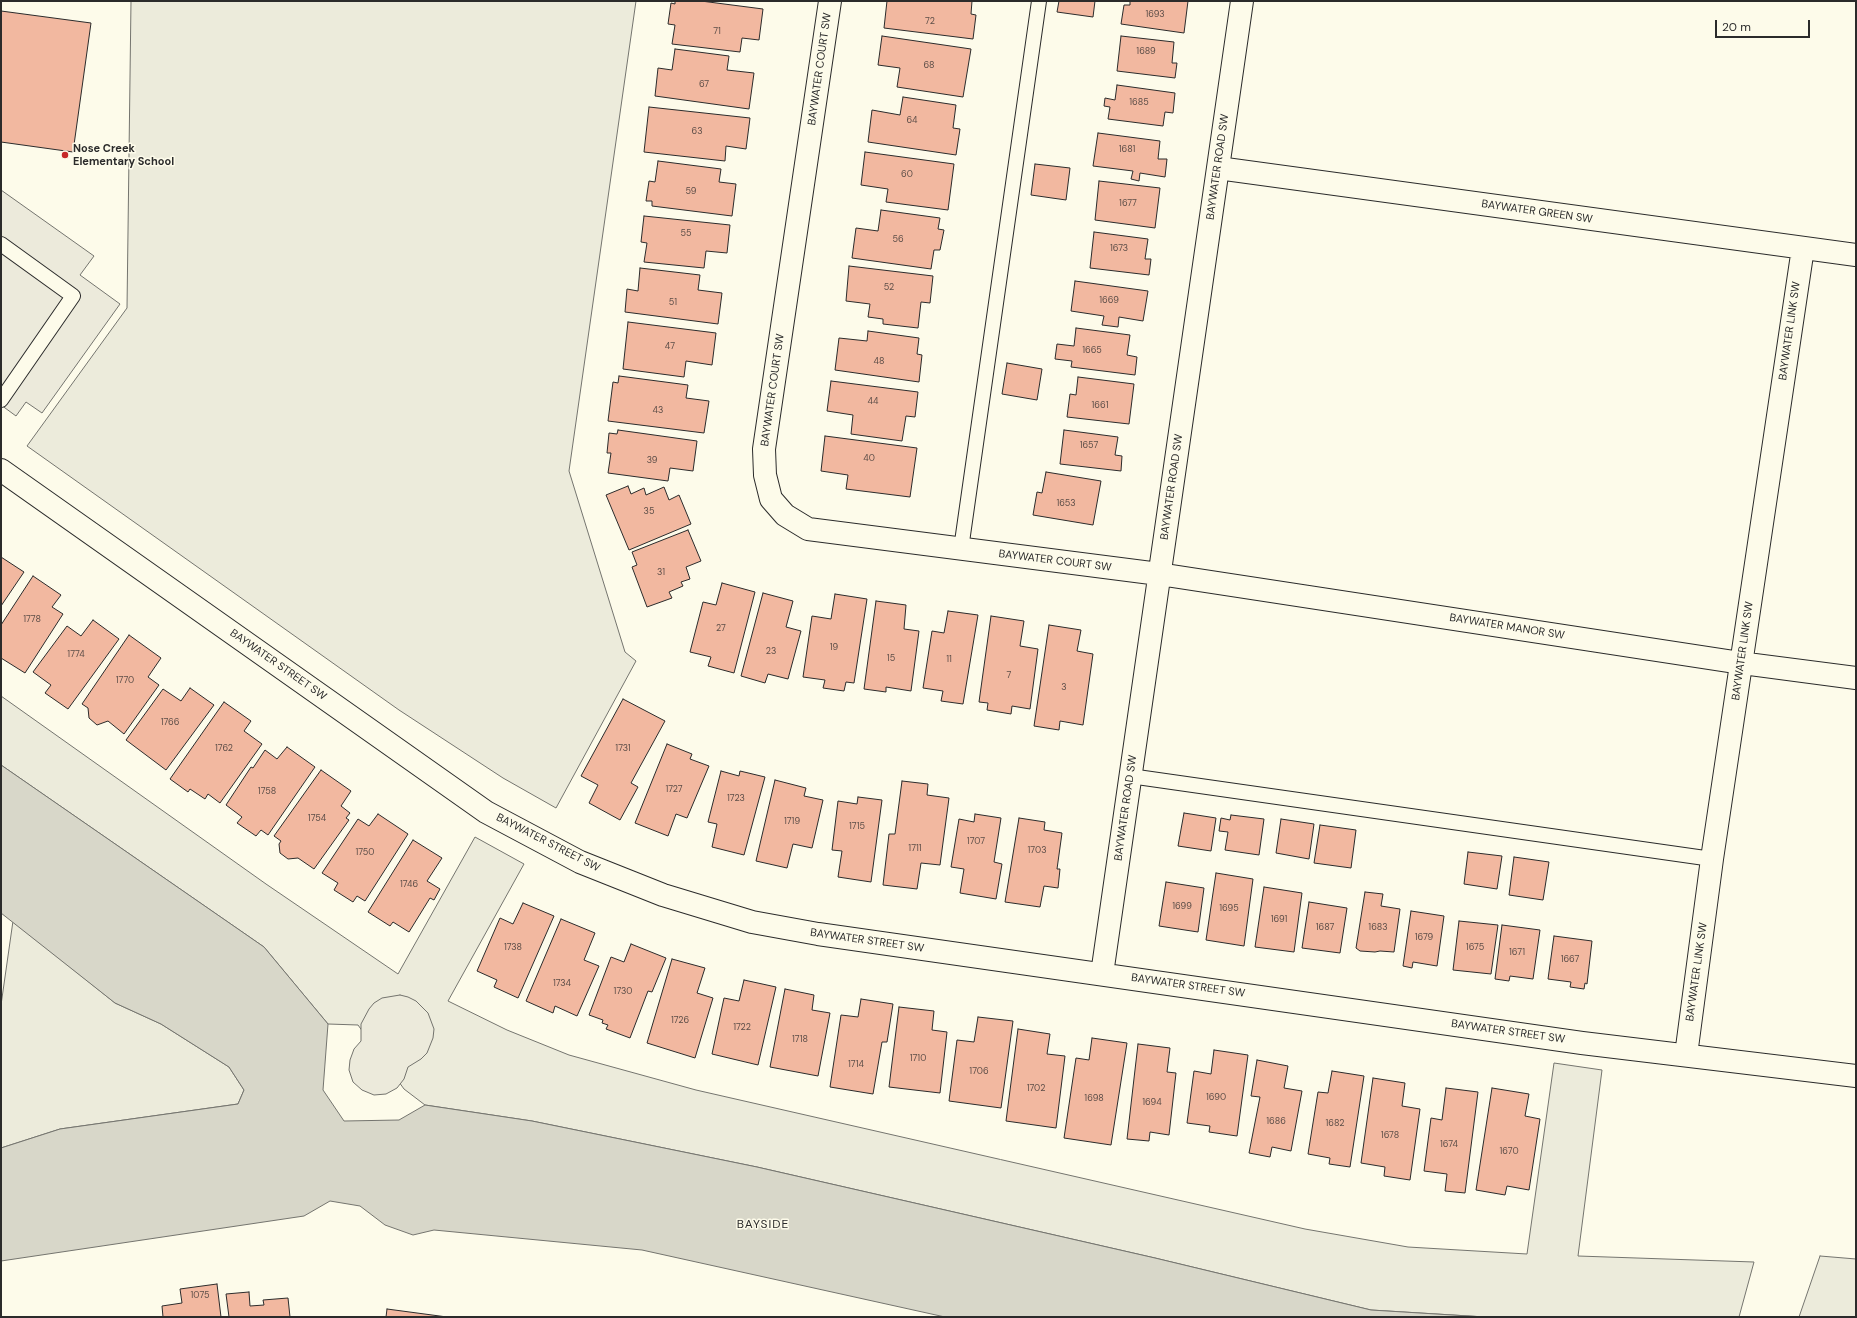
<!DOCTYPE html>
<html>
<head>
<meta charset="utf-8">
<style>
  body { margin:0 }
  #map { position:relative; width:1857px; height:1318px; overflow:hidden; background:#fdfbea; font-family:"DM Sans",sans-serif }
  canvas { display:block }
  .frame { position:absolute; inset:0; border:2px solid #2b2b2b; pointer-events:none }
  .scale { position:absolute; left:1715px; top:20px; width:95px; height:18px; box-sizing:border-box; border:2px solid #2b2b2b; border-top:0; padding-left:5px; font-size:12px; line-height:14px; white-space:nowrap; color:#2b2b2b; -webkit-text-stroke:3px #fdfbea; paint-order:stroke }
</style>
</head>
<body>
<div id="map">
<canvas width="1857" height="1318"></canvas>
<div class="frame"></div>
<div class="scale">20 m</div>
</div>
<script>
const ctx = document.querySelector('canvas').getContext('2d');
ctx.lineJoin = 'round';
function paint(path, color) {
  ctx.fillStyle = color;
  ctx.fill(path, 'evenodd');
}
function toPath(rows) {
  const path = new Path2D();
  for (const r of rows) {
    path.moveTo(r[0], r[1]);
    for (let i = 2; i < r.length; i += 2) path.lineTo(r[i], r[i + 1]);
  }
  return path;
}
function stroke(path, color, width, dash) {
  ctx.strokeStyle = color;
  ctx.lineWidth = width;
  ctx.lineCap = dash ? 'butt' : 'round';
  ctx.setLineDash(dash || []);
  ctx.stroke(path);
}
function label(font, color, halo, rows, align = 'center') {
  ctx.font = font + ' "DM Sans",sans-serif';
  ctx.lineWidth = 3;
  ctx.setLineDash([]);
  ctx.textBaseline = 'middle';
  ctx.strokeStyle = halo;
  ctx.fillStyle = color;
  for (const [text, x, y, turn = 0] of rows) {
    ctx.save();
    ctx.translate(x, y);
    ctx.rotate((+turn || 0) * Math.PI / 180);
    ctx.textAlign = isNaN(turn) ? turn : align;
    if (halo) ctx.strokeText(text, 0, 0);
    ctx.fillText(text, 0, 0);
    ctx.restore();
  }
}
const green = toPath([
  [131,1,636,1,569,471,625,652,636,661,556,808,503,778,399,710,27,446,127,308,131,1],
  [1,696,266,884,398,974,475,837,524,864,448,1001,507,1030,569,1055,696,1090,1305,1229,1408,1247,1527,1254,1554,1063,1602,1070,1578,1256,1754,1262,1739,1317,1485,1317,1371,1310,1155,1258,757,1167,532,1121,425,1105,404,1089,358,1025,328,1024,264,947,1,765,1,696],
  [13,921,115,1003,161,1024,229,1067,244,1090,238,1104,60,1129,1,1148,1,1005,13,921],
  [1820,1256,1856,1259,1856,1317,1799,1317,1820,1256]
]);
paint(green, '#ecebdb');
stroke(green, '#74746e', 1);
const parking = toPath([
  [1,190,94,256,80,275,120,304,42,413,26,402,16,416,1,405,1,190],
  [400,995,408,997,416,1001,428,1013,434,1029,433,1038,427,1053,421,1059,408,1067,404,1079,397,1088,386,1094,374,1095,362,1090,353,1082,349,1070,350,1060,354,1049,361,1041,361,1024,369,1009,374,1003,382,998,400,995]
]);
paint(parking, '#eceadb');
stroke(parking, '#74746e', 1);
const water = toPath([
  [1,765,264,947,328,1024,323,1090,344,1121,399,1120,425,1105,532,1121,757,1167,1155,1258,1371,1310,1485,1317,945,1317,642,1250,434,1230,413,1235,385,1225,360,1206,330,1201,304,1216,1,1261,1,1148,60,1129,238,1104,244,1090,229,1067,161,1024,115,1003,1,913,1,765]
]);
paint(water, '#d8d7c9');
stroke(water, '#74746e', 1);
const building = toPath([
  [675,1,701,1,763,9,759,40,742,38,740,52,672,44,675,25,668,24,671,3,675,4,675,1],
  [887,1,972,1,971,14,976,15,973,39,884,28,887,1],
  [1059,1,1095,1,1093,17,1057,12,1059,1],
  [1130,1,1188,1,1184,33,1121,24,1124,5,1130,5,1130,1],
  [1,11,91,23,73,152,1,142,1,11],
  [882,36,971,49,963,97,897,87,900,68,878,65,882,36],
  [1121,36,1174,42,1172,63,1177,63,1175,78,1117,71,1121,36],
  [675,49,729,56,727,70,754,73,749,109,655,96,658,68,672,70,675,49],
  [1117,85,1175,93,1173,113,1165,112,1163,126,1108,119,1110,107,1104,106,1105,98,1115,100,1117,85],
  [903,97,956,105,953,128,960,129,956,155,868,142,872,110,900,115,903,97],
  [649,107,750,118,746,149,726,146,725,161,644,152,649,107],
  [1098,133,1160,141,1158,159,1167,159,1165,177,1140,173,1139,181,1131,179,1133,171,1093,166,1098,133],
  [865,152,954,164,948,210,886,202,888,189,861,185,865,152],
  [658,161,721,169,719,182,736,184,732,216,652,206,652,201,646,201,649,181,655,182,658,161],
  [1035,164,1070,168,1066,200,1031,195,1035,164],
  [1099,181,1160,188,1155,228,1095,220,1099,181],
  [881,210,940,218,938,229,944,230,940,250,934,250,931,269,852,258,856,228,878,231,881,210],
  [644,216,730,225,727,253,706,251,704,268,644,262,647,243,641,242,644,216],
  [1094,232,1148,239,1145,259,1151,259,1149,275,1090,268,1094,232],
  [849,266,933,276,930,303,921,302,918,328,883,324,883,319,868,317,870,304,846,301,849,266],
  [640,268,700,275,698,290,722,293,718,324,625,312,627,289,638,291,640,268],
  [1075,281,1148,291,1143,321,1119,317,1118,327,1102,325,1104,316,1071,311,1075,281],
  [628,322,716,333,712,365,686,361,684,377,623,369,628,322],
  [1076,328,1130,335,1127,355,1137,357,1135,375,1071,367,1072,361,1055,359,1057,344,1074,346,1076,328],
  [868,331,919,338,917,354,922,355,919,382,835,370,839,338,867,341,868,331],
  [1007,363,1042,369,1037,400,1002,394,1007,363],
  [619,376,688,385,686,398,709,401,704,433,608,421,613,382,618,383,619,376],
  [1078,377,1134,384,1129,424,1067,417,1070,394,1076,395,1078,377],
  [831,381,918,392,915,417,906,416,902,441,851,434,853,415,827,411,831,381],
  [618,430,697,441,693,471,670,468,668,481,608,473,611,453,607,453,609,433,617,434,618,430],
  [1064,430,1118,437,1115,455,1122,456,1121,471,1060,464,1064,430],
  [825,436,917,448,910,497,846,489,848,475,821,471,825,436],
  [1046,472,1101,481,1093,525,1033,515,1037,492,1042,493,1046,472],
  [628,486,631,494,644,488,646,495,664,487,669,500,679,495,691,524,629,550,606,495,628,486],
  [688,530,701,561,686,567,690,579,681,582,683,586,669,592,672,598,647,607,632,567,637,565,632,552,688,530],
  [1,557,24,572,1,606,1,557],
  [33,576,61,595,52,607,63,614,25,673,1,658,1,625,33,576],
  [722,583,755,592,734,673,708,666,711,657,690,652,703,602,716,605,722,583],
  [763,593,793,601,786,627,801,631,788,679,768,674,765,683,741,676,763,593],
  [835,594,867,599,854,683,846,682,844,691,823,688,825,680,803,677,812,616,831,619,835,594],
  [876,601,906,605,904,629,919,631,911,691,886,687,886,692,864,689,876,601],
  [948,611,978,615,963,704,941,701,943,691,923,688,932,631,944,633,948,611],
  [991,616,1024,621,1020,646,1038,649,1030,709,1012,706,1011,714,987,710,988,703,979,702,991,616],
  [93,620,119,639,68,709,45,693,51,685,33,672,67,626,81,636,93,620],
  [1049,625,1081,630,1077,651,1093,654,1083,725,1060,721,1059,730,1034,726,1049,625],
  [129,635,161,658,148,677,159,685,124,734,108,721,97,725,89,718,88,708,82,704,129,635],
  [190,688,214,705,166,770,126,740,163,689,181,701,190,688],
  [623,699,665,721,631,783,638,787,620,820,589,803,598,785,581,776,623,699],
  [224,702,251,721,244,731,262,744,220,803,208,794,205,799,190,789,188,792,170,779,224,702],
  [667,744,692,754,690,759,709,766,687,818,676,814,668,836,635,823,667,744],
  [287,747,315,767,268,835,261,830,256,836,237,823,242,817,226,805,251,767,253,768,265,750,277,759,287,747],
  [321,770,351,791,341,806,350,813,346,818,349,820,314,869,298,858,288,859,280,853,279,844,281,841,274,836,321,770],
  [721,771,739,776,740,771,765,777,744,855,712,847,717,824,708,822,721,771],
  [775,780,806,788,804,796,823,800,812,848,793,844,787,868,756,861,775,780],
  [902,781,928,784,927,795,949,798,940,865,921,863,917,889,883,885,889,834,895,834,902,781],
  [858,797,882,800,871,882,838,877,842,851,832,850,838,801,857,804,858,797],
  [1184,813,1216,818,1211,851,1178,846,1184,813],
  [378,814,408,834,365,901,357,896,353,902,334,890,338,883,322,873,358,819,369,826,378,814],
  [975,814,1001,818,994,862,1002,864,996,899,960,893,964,869,951,867,959,819,974,822,975,814],
  [1231,815,1264,819,1259,855,1225,850,1228,832,1219,831,1221,818,1230,820,1231,815],
  [1019,818,1045,822,1044,830,1062,833,1057,869,1060,869,1058,888,1044,886,1040,907,1005,902,1019,818],
  [1281,819,1314,824,1309,859,1276,853,1281,819],
  [1320,825,1356,830,1351,868,1314,863,1320,825],
  [413,840,442,858,427,881,440,889,434,900,430,898,409,932,393,922,390,926,368,912,413,840],
  [1468,852,1502,856,1497,889,1464,884,1468,852],
  [1514,857,1549,862,1543,900,1509,895,1514,857],
  [1216,873,1253,879,1244,946,1206,940,1216,873],
  [1166,882,1204,888,1198,932,1159,926,1166,882],
  [1264,887,1302,893,1294,952,1255,947,1264,887],
  [1365,892,1383,894,1381,906,1400,909,1394,952,1380,951,1375,952,1360,951,1356,948,1365,892],
  [1309,902,1347,908,1340,953,1302,948,1309,902],
  [523,903,554,916,518,998,494,987,497,980,477,971,500,918,513,924,523,903],
  [1411,911,1444,916,1437,966,1413,962,1412,968,1403,966,1411,911],
  [561,919,595,933,584,960,599,966,577,1016,555,1006,553,1013,526,1001,561,919],
  [1459,921,1498,925,1491,974,1453,970,1459,921],
  [1502,925,1540,930,1533,979,1510,976,1509,981,1495,979,1502,925],
  [1554,936,1592,941,1587,984,1585,983,1584,989,1570,987,1571,982,1548,979,1554,936],
  [631,944,666,958,652,992,648,991,630,1038,606,1029,608,1025,602,1023,603,1020,589,1015,611,957,624,962,631,944],
  [672,959,705,968,697,993,713,998,695,1058,647,1043,672,959],
  [744,980,776,987,758,1065,712,1054,724,998,739,1001,744,980],
  [785,989,814,995,812,1010,830,1013,818,1076,770,1067,785,989],
  [861,999,893,1004,887,1042,882,1042,873,1094,830,1087,841,1015,858,1017,861,999],
  [899,1007,934,1011,932,1030,947,1032,940,1093,889,1087,899,1007],
  [978,1017,1013,1021,1001,1108,949,1101,957,1040,974,1042,978,1017],
  [1018,1029,1050,1034,1047,1054,1065,1056,1056,1128,1006,1121,1018,1029],
  [1092,1038,1127,1043,1111,1145,1064,1138,1076,1058,1089,1060,1092,1038],
  [1138,1044,1170,1048,1167,1072,1176,1073,1169,1135,1150,1132,1149,1141,1127,1139,1138,1044],
  [1214,1050,1248,1055,1237,1136,1209,1132,1210,1126,1187,1123,1194,1071,1211,1074,1214,1050],
  [1257,1060,1288,1066,1284,1088,1302,1091,1291,1151,1272,1147,1270,1157,1249,1153,1260,1097,1251,1096,1257,1060],
  [1332,1071,1364,1076,1350,1167,1329,1164,1330,1158,1308,1154,1318,1092,1328,1093,1332,1071],
  [1373,1078,1405,1083,1402,1106,1420,1109,1410,1180,1384,1176,1385,1167,1361,1163,1373,1078],
  [1446,1088,1478,1092,1465,1193,1445,1191,1447,1174,1424,1171,1431,1118,1442,1120,1446,1088],
  [1492,1088,1529,1094,1525,1116,1540,1119,1529,1190,1507,1186,1505,1195,1476,1190,1492,1088],
  [217,1284,221,1317,163,1317,162,1306,182,1303,180,1289,217,1284],
  [249,1292,250,1306,264,1305,263,1300,288,1298,290,1317,229,1317,226,1294,249,1292],
  [387,1309,447,1317,386,1317,387,1309]
]);
paint(building, '#f2b8a0');
stroke(building, '#2b2b2b', 1);
const service = toPath([
  [1,244,73,296,1,400],
  [961,549,1039,1],
  [1130,776,1712,859]
]);
const minor = toPath([
  [830,1,764,449,765,475,771,499,785,515,808,529,1159,574,1741,663,1856,678],
  [1218,168,1856,255],
  [1,470,486,812,580,862,663,895,752,922,818,934,1582,1043,1856,1076],
  [1102,974,1242,1],
  [1686,1055,1712,859,1803,248]
]);
stroke(service, '#2b2b2b', 16);
stroke(minor, '#2b2b2b', 24);
stroke(service, '#fdfbea', 14);
stroke(minor, '#fdfbea', 22);
for (const [x, y, r, color] of [
  [65,155,4,"#c62828"]
]) {
  const dot = new Path2D();
  dot.arc(x, y, r, 0, 2 * Math.PI);
  ctx.fillStyle = color;
  ctx.fill(dot);
  stroke(dot, '#fdfbea', 1.5);
}
label('9px', '#5d4e48', null, [
  ["1693",1155,15],
  ["72",930,22],
  ["71",717,32],
  ["1689",1146,52],
  ["68",929,66],
  ["67",704,85],
  ["1685",1139,103],
  ["64",912,121],
  ["63",697,132],
  ["1681",1127,150],
  ["60",907,175],
  ["59",691,192],
  ["1677",1128,204],
  ["55",686,234],
  ["56",898,240],
  ["1673",1119,249],
  ["52",889,288],
  ["1669",1109,301],
  ["51",673,303],
  ["47",670,347],
  ["1665",1092,351],
  ["48",879,362],
  ["44",873,402],
  ["1661",1100,406],
  ["43",658,411],
  ["1657",1089,446],
  ["40",869,459],
  ["39",652,461],
  ["1653",1066,504],
  ["35",649,512],
  ["31",661,573],
  ["1778",32,620],
  ["27",721,629],
  ["19",834,648],
  ["23",771,652],
  ["1774",76,655],
  ["15",891,659],
  ["11",949,660],
  ["7",1009,676],
  ["1770",125,681],
  ["3",1064,688],
  ["1766",170,723],
  ["1762",224,749],
  ["1731",623,749],
  ["1727",674,790],
  ["1758",267,792],
  ["1723",736,799],
  ["1754",317,819],
  ["1719",792,822],
  ["1715",857,827],
  ["1707",976,842],
  ["1711",915,849],
  ["1703",1037,851],
  ["1750",365,853],
  ["1746",409,885],
  ["1699",1182,907],
  ["1695",1229,909],
  ["1691",1279,920],
  ["1687",1325,928],
  ["1683",1378,928],
  ["1679",1424,938],
  ["1738",513,948],
  ["1675",1475,948],
  ["1671",1517,953],
  ["1667",1570,960],
  ["1734",562,984],
  ["1730",623,992],
  ["1726",680,1021],
  ["1722",742,1028],
  ["1718",800,1040],
  ["1710",918,1059],
  ["1714",856,1065],
  ["1706",979,1072],
  ["1702",1036,1089],
  ["1690",1216,1098],
  ["1698",1094,1099],
  ["1694",1152,1103],
  ["1686",1276,1122],
  ["1682",1335,1124],
  ["1678",1390,1136],
  ["1674",1449,1145],
  ["1670",1509,1152],
  ["1075",200,1296]
]);
label('11px', '#2b2b2b', '#fdfbea', [
  ["BAYWATER COURT SW",820,69,-82],
  ["BAYWATER ROAD SW",1218,167,-82],
  ["BAYWATER GREEN SW",1537,212,8],
  ["BAYWATER LINK SW",1790,331,-82],
  ["BAYWATER COURT SW",773,390,-82],
  ["BAYWATER ROAD SW",1172,487,-82],
  ["BAYWATER COURT SW",1055,561,7],
  ["BAYWATER MANOR SW",1507,627,9],
  ["BAYWATER LINK SW",1743,651,-82],
  ["BAYWATER STREET SW",278,665,35],
  ["BAYWATER ROAD SW",1126,808,-82],
  ["BAYWATER STREET SW",548,843,27],
  ["BAYWATER STREET SW",867,941,8],
  ["BAYWATER LINK SW",1697,972,-82],
  ["BAYWATER STREET SW",1188,986,8],
  ["BAYWATER STREET SW",1508,1032,8]
]);
label('bold 11px', '#2b2b2b', '#fdfbea', [
  ["Nose Creek",73,149],
  ["Elementary School",73,162]
], 'left');
ctx.letterSpacing = '1px';
label('12px', '#2b2b2b', '#fdfbea', [
  ["BAYSIDE",763,1225]
]);
ctx.letterSpacing = '0px';
</script>
</body>
</html>
